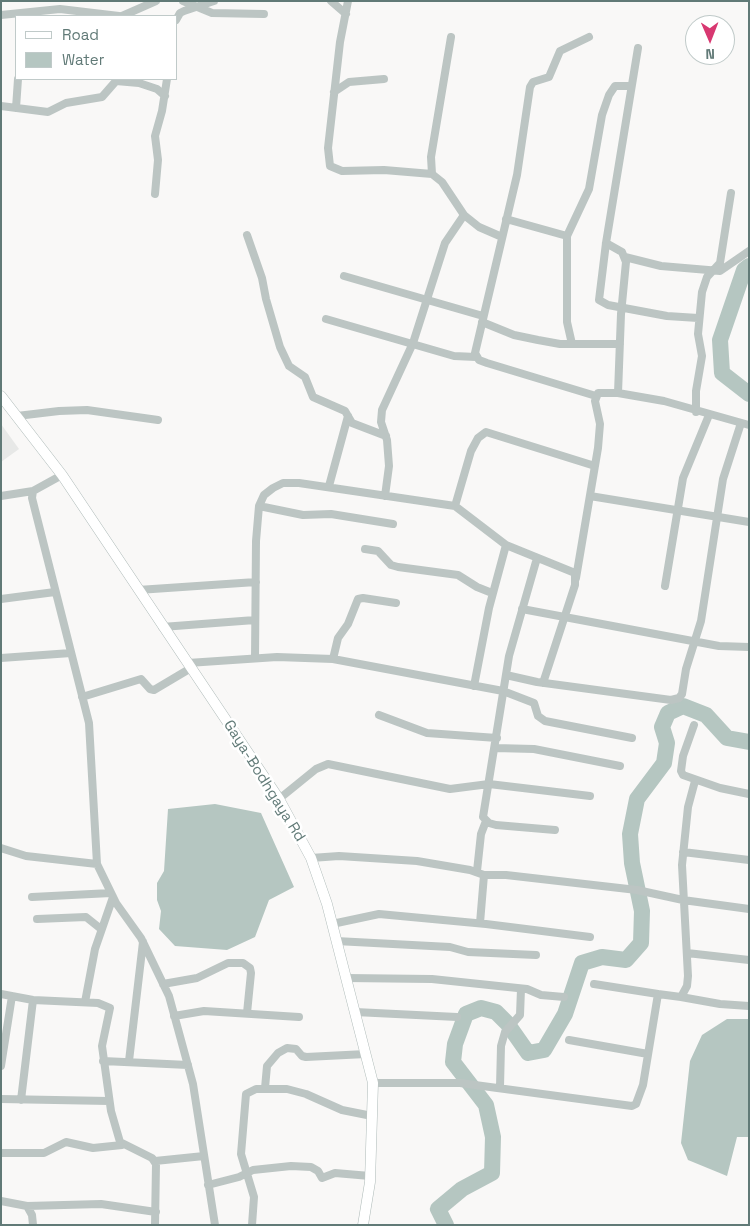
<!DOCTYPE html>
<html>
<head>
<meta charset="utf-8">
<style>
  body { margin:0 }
  #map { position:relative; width:750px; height:1226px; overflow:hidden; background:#f9f8f7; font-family:"Space Grotesk",sans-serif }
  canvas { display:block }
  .frame { position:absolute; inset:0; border:2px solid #617a77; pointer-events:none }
  .legend { position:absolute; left:15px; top:15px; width:162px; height:65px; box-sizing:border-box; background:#fff; border:1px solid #c0cac9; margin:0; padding:6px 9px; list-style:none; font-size:15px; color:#617a77 }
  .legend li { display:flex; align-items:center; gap:10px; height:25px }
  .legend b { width:25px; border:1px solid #c0cac9 }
  .north { position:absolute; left:685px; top:15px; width:50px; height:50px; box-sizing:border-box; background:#fff; border:1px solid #c0cac9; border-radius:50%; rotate:179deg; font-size:14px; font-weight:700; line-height:20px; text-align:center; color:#617a77 }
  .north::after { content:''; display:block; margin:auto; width:18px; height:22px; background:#d83871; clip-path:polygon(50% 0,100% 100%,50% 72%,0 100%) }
</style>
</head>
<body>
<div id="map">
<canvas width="750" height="1226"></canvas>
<div class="frame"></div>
<ul class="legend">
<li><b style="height:6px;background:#fff"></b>Road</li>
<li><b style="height:14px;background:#b5c6c1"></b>Water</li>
</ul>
<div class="north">N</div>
</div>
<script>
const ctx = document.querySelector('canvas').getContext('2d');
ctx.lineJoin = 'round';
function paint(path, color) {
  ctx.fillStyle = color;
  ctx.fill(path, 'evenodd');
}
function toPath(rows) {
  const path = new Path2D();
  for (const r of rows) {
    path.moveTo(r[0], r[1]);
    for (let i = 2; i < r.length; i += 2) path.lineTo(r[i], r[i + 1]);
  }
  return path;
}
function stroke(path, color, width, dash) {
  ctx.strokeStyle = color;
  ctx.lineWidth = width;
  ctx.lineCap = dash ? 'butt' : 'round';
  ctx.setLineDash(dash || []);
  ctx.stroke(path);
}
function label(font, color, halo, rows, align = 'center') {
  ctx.font = font + ' "Space Grotesk",sans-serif';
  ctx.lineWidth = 5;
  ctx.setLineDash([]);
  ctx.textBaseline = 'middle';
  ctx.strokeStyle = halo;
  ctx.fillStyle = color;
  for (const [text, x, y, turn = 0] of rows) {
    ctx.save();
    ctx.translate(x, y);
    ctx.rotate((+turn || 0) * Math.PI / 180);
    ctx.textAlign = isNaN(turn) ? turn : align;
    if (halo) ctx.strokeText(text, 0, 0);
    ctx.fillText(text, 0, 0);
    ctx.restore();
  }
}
paint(toPath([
  [1,424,19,449,1,462]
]), '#e7e8e7');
paint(toPath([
  [215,804,261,813,294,887,269,900,255,937,227,950,175,946,159,929,161,911,157,900,157,883,164,871,168,809],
  [727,1019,749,1019,749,1137,737,1137,727,1176,688,1160,681,1143,690,1061,702,1035]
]), '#b5c6c1');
stroke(toPath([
  [749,266,744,270,720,340,722,373,749,394],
  [446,1225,438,1209,462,1189,492,1173,493,1137,486,1105,453,1062,455,1044,466,1014,481,1008,496,1012,507,1023,528,1053,544,1050,565,1014,582,963,602,957,626,960,641,943,642,911,632,863,630,834,637,799,664,763,667,743,662,727,668,713,683,706,706,715,727,738,749,742]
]), '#b5c6c1', 16);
const secondary = toPath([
  [1,396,62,475,279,799,311,858,327,904,373,1083,370,1182,363,1225]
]);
stroke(secondary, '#aebab8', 11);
stroke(toPath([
  [183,1,212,13,264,14],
  [331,1,346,14],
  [348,1,340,42,328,148,330,166,342,171,384,170,432,174],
  [1,15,60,9,119,16],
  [122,16,156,1],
  [176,20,180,13,184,11,214,1],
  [451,37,431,157,432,174,442,182,464,215,479,227,502,237],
  [589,37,560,51,549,77,533,82,530,87,517,175,475,353,479,360,487,363,596,396],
  [638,48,606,243,599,300,608,305,667,316,698,318],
  [334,92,349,82,384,79],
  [1,106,48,112,66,103,102,97,116,81,139,83,157,89,165,96],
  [16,108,18,79],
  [155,194,158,160,155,136,162,111,167,79],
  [506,219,567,236],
  [247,235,262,278,266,299,280,347,289,366,305,377,313,397,345,411,352,423,386,436],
  [606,243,622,252,626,262,621,314,618,393],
  [625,257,661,266,720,271,749,251],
  [344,276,483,316],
  [326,319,454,356,476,357],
  [482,322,514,335,538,340,560,344,620,344],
  [572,344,567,322,567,236,589,189,602,115,609,95,615,86,631,86],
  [696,412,696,391,702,356,698,334,702,292,707,277,720,263,731,193],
  [17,416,59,411,87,410,158,420],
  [62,475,33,491,32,498,89,723,97,864],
  [329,486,348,416],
  [1,496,33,491],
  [385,496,389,466,387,440,381,422,382,410,413,343,445,243,464,215],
  [590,496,749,522],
  [259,506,303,515,331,514,393,524],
  [455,506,471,451,478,438,486,432,595,466],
  [365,549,378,551,391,565,398,567,458,575,477,587,492,593],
  [537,558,509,656,483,817,489,823,496,825,555,830],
  [576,578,598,448,600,424,595,401,598,393,618,393,664,401,749,425],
  [665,586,683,478,709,415],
  [138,590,256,582],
  [1,599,55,592],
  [522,609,719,646,749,647],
  [162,627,255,620],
  [1,658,71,653],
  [255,658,256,541,259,506,264,495,273,488,283,483,299,483,455,506,506,545,575,573,575,585,543,683],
  [333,659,338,638,348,624,358,599,363,598,396,603],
  [188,663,277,657,333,659,503,691,534,703,538,716,545,721,632,738],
  [506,675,537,682,671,700,679,698,682,694,686,669,701,621,723,479,741,423],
  [474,686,489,608,506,545],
  [82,697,141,679,150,689,154,690,191,668],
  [379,715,427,733,497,738],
  [694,725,683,756,681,771,683,775,720,788,749,794],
  [495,748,534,749,620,766],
  [279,799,316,769,328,764,450,789,489,784,590,796],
  [1,848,26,856,97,864,116,903,141,938,169,996,193,1084,215,1225],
  [683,852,749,860],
  [311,858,339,856,417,861,470,870,484,875,506,875,637,890,683,900,749,909],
  [477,871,481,834,486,821],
  [32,897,111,893],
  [37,919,86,917,101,929],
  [480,923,484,875],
  [332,924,379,914,486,924,590,937],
  [336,941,450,947,468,952,536,955],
  [687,953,749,960],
  [346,978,432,979,527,989,541,995,564,997],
  [163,984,197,978,228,963,243,963,250,968,251,973,247,1013],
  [594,984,658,994],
  [1,994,33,1000,98,1003,110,1008,102,1046,111,1111,120,1142,152,1158,156,1164,155,1225],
  [681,997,720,1004,749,1006],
  [85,1002,95,949,113,897],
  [355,1012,457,1017],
  [174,1016,204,1011,299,1017],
  [569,1040,648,1054],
  [103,1061,188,1065],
  [129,1061,143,942],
  [1,1066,12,996],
  [373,1083,460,1083,632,1106,636,1104,643,1085,658,994,681,997,687,986,688,976,682,865,688,807,695,781],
  [500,1087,501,1046,505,1032,520,1015,521,989],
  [265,1088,267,1066,278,1053,287,1048,296,1049,302,1056,306,1057,366,1054],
  [1,1099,109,1101],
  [21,1100,33,1000],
  [1,1153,44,1153,66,1142,93,1148,122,1145],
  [155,1161,204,1156],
  [208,1185,239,1177,253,1170,291,1166,311,1167,318,1171,322,1178,335,1173,370,1176],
  [1,1201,27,1206,32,1215,33,1225],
  [27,1206,101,1204,156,1212],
  [252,1225,254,1197,241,1154,246,1094,256,1089,287,1089,306,1094,342,1110,372,1116]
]), '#bcc5c3', 8);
stroke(secondary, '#fff', 10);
label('15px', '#617a77', '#fff', [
  ["Gaya-Bodhgaya Rd",264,781,58]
]);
</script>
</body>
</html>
